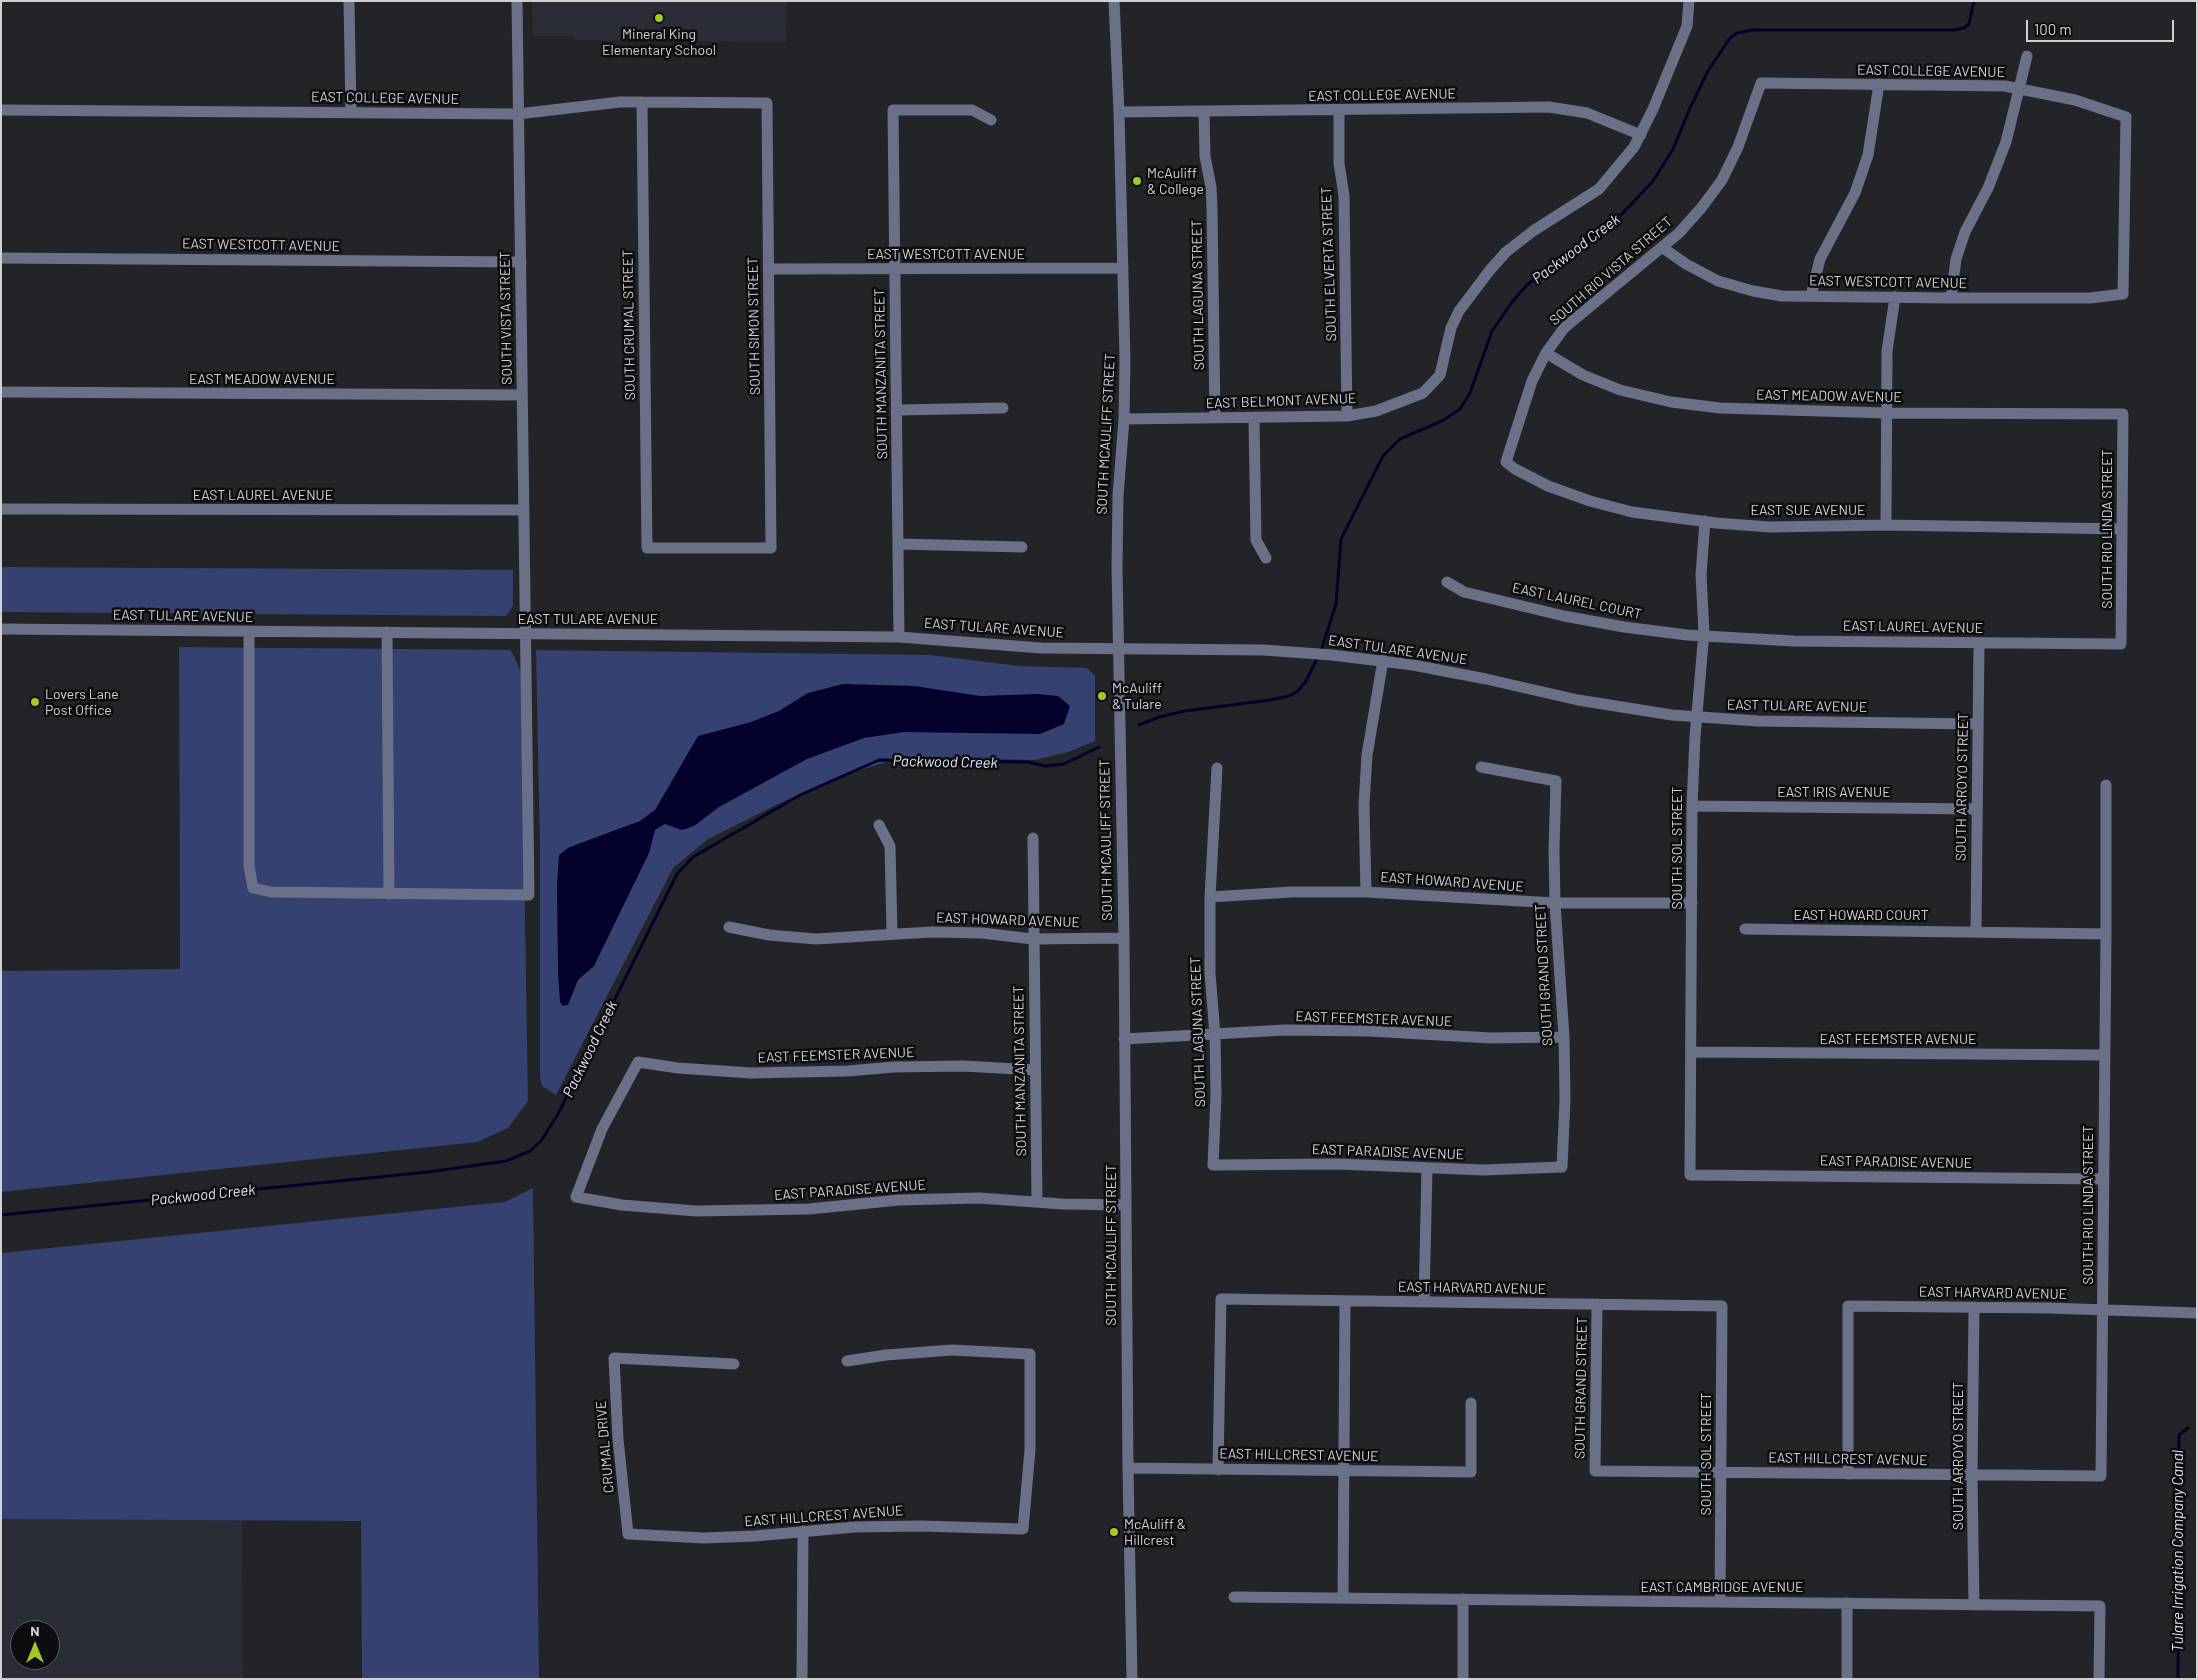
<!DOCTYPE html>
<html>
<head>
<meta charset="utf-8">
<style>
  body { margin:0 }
  #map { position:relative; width:2198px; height:1680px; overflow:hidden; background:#232427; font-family:Barlow,sans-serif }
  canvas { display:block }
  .frame { position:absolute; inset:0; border:2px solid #d1d1d4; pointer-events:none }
  .north { position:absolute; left:10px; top:1620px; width:50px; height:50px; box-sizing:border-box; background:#0d0d0f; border:1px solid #5b5b5e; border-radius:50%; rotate:0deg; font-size:14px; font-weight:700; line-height:20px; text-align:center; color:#d1d1d4 }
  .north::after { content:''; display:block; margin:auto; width:18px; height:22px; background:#a5c822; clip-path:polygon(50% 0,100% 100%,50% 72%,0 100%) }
  .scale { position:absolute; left:2026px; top:20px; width:148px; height:22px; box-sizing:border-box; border:2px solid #d1d1d4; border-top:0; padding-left:6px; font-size:15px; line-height:18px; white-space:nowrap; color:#d1d1d4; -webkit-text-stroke:4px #0d0d0f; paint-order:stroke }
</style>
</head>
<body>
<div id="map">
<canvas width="2198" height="1680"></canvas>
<div class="frame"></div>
<div class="north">N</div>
<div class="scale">100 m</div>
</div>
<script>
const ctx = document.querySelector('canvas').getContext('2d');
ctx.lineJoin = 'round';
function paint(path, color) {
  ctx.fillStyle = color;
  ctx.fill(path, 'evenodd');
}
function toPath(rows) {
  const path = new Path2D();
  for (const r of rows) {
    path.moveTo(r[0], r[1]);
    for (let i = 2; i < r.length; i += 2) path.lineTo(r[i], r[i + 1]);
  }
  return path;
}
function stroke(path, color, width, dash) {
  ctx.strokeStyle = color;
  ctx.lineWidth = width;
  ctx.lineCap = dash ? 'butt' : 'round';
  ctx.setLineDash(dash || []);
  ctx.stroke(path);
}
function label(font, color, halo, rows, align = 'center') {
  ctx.font = font + ' Barlow,sans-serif';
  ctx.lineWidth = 5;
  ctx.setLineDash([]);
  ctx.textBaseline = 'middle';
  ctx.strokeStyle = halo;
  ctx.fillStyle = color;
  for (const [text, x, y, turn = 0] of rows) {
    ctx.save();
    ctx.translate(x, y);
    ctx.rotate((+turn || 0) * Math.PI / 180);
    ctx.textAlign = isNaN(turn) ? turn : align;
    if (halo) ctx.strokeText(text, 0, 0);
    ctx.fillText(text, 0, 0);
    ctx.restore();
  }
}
paint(toPath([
  [532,1,787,1,786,42,574,40,574,36,533,36],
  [1,1519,242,1520,243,1679,1,1679],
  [20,1630,50,1630,50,1660,20,1660]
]), '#2a2c36');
paint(toPath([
  [1,567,513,570,513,606,506,616,1,612],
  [179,647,511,650,521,672,528,1101,508,1128,477,1142,1,1192,1,971,180,969],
  [536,650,930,655,1019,666,1087,668,1095,676,1095,741,1068,752,1035,760,904,757,843,775,776,805,708,839,673,868,556,1095,542,1086,540,1077,540,855],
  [533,1188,539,1679,362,1679,361,1521,1,1519,1,1253,505,1202]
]), '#354170');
paint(toPath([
  [843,684,914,686,980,696,1038,694,1058,696,1070,706,1064,724,1040,734,904,732,864,738,807,759,719,807,694,826,682,830,665,824,655,830,649,853,594,966,578,980,568,1005,563,1006,560,1002,558,972,557,885,559,855,568,848,578,844,640,821,655,810,698,736,751,722,779,711,808,693]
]), '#04012d');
stroke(toPath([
  [1321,651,1336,604,1341,539,1383,456,1400,439,1442,421,1460,409,1470,393,1492,331,1512,302,1527,285,1547,268,1619,217,1653,181,1673,149,1690,108,1708,71,1730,38,1737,33,1753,30,1954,30,1964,28,1969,24,1974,1],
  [1139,725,1159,717,1185,711,1270,700,1289,696,1298,691,1306,681,1318,657],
  [1,1215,428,1172,506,1161,530,1151,541,1141,558,1114,677,874,693,857,800,795,879,760,1028,762,1045,766,1064,764,1099,747],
  [2178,1679,2179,1435,2188,1428]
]), '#04012d', 3);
stroke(toPath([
  [349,1,351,112],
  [1114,1,1119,112,1125,360,1124,419,1118,496,1117,567,1124,938,1128,1468,1132,1679],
  [1,110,518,114,620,102,642,102,767,103,771,548,647,548,642,102],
  [1339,111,1339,163,1344,196,1347,416],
  [1119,112,1549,107,1587,113,1641,135],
  [1204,112,1205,156,1211,187,1212,208,1215,418],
  [1663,248,1686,264,1718,281,1753,291,1782,296,1951,298,2090,298,2123,294,2126,117,2075,100,2005,86,1761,83,1738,147,1722,180,1702,207,1679,233,1564,328,1546,353,1532,381,1506,462,1515,469,1548,486,1590,501,1632,512,1716,523,1770,527,1886,525,2122,529],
  [1,258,521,262],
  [769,269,1123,268],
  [1811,296,1820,259,1855,193,1868,155,1879,84],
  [1951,298,1956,259,1965,232,1988,188,2006,142,2027,56],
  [1,392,522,395],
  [896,410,1003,408],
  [1254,418,1256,540,1266,558],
  [1124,419,1347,416,1376,411,1423,393,1440,375,1451,328,1459,311,1490,270,1506,252,1533,231,1599,189,1634,147,1653,109,1687,26,1689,1],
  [1,509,524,510],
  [1705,521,1701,575,1704,632,1695,737,1692,806,1690,1175,2102,1179],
  [1886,525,1887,351,1895,297],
  [898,544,1022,547],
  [1447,582,1464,592,1564,616,1624,627,1687,635,1793,641,2121,644,2123,414,1886,413,1720,408,1671,402,1620,390,1583,375,1546,353],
  [1,629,899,637,1041,648,1264,650,1332,655,1413,665,1486,679,1578,700,1672,715,1758,721,1978,724],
  [249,632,249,866,253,888,271,892,529,895,517,1],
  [387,632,389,894],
  [899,637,893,110,972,110,991,120],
  [1217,768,1210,897,1210,973,1215,1035,1216,1095,1213,1165,1338,1164,1483,1170,1562,1167,1565,1100,1564,1037,1555,903,1554,849,1556,781,1481,767],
  [1692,806,1977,809],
  [879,825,890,846,892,934],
  [1033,838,1037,1202],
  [1366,892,1364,805,1367,755,1383,660],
  [1210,897,1291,892,1366,892,1555,903,1692,903],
  [729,927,769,935,816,939,931,932,982,933,1033,939,1124,938],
  [1745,929,2106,934],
  [1976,931,1979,643],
  [1124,1039,1285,1030,1369,1031,1491,1038,1564,1037],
  [1691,1052,2104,1055],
  [1035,1070,963,1066,894,1067,848,1071,751,1073,678,1068,638,1062,602,1129,576,1197,622,1205,696,1211,809,1209,899,1200,979,1198,1062,1204,1126,1205],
  [1424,1302,1427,1168],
  [1597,1304,1595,1471,2101,1476,2106,934,2106,785],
  [1974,1307,1972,1476,1974,1605],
  [734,1364,614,1358,618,1439,628,1534,704,1538,755,1536,855,1527,920,1526,1023,1529,1030,1450,1030,1354,952,1350,886,1355,847,1361],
  [1128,1468,1471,1472,1471,1403],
  [1218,1470,1221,1299,1722,1306,1720,1601],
  [1848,1474,1848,1306,2048,1308,2197,1313],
  [1234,1597,2100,1606,2099,1679],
  [1343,1598,1345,1301],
  [802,1679,803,1531],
  [1463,1679,1463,1599],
  [1847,1679,1847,1603]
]), '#697088', 11);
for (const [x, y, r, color] of [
  [659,18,5,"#a5c822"],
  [1137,181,5,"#a5c822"],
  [1102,696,5,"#a5c822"],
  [35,702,5,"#a5c822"],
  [1114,1532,5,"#a5c822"]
]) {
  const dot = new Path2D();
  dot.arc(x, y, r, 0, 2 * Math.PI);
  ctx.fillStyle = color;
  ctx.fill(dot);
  stroke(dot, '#0d0d0f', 2);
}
label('14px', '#d1d1d4', '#0d0d0f', [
  ["Mineral King",659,34,"center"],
  ["Elementary School",659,50,"center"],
  ["McAuliff",1147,173],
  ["& College",1147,189],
  ["McAuliff",1112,688],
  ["& Tulare",1112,704],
  ["Lovers Lane",45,694],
  ["Post Office",45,710],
  ["McAuliff &",1124,1524],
  ["Hillcrest",1124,1540]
], 'left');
label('14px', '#d1d1d4', '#0d0d0f', [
  ["EAST COLLEGE AVENUE",1931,71,1],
  ["EAST COLLEGE AVENUE",1382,95,-1],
  ["EAST COLLEGE AVENUE",385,98,1],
  ["EAST WESTCOTT AVENUE",261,245,1],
  ["EAST WESTCOTT AVENUE",946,254],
  ["SOUTH ELVERTA STREET",1329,264,-92],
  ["SOUTH RIO VISTA STREET",1611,271,-41],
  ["EAST WESTCOTT AVENUE",1888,282,1],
  ["SOUTH LAGUNA STREET",1198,295,-91],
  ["SOUTH VISTA STREET",506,318,-91],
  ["SOUTH CRUMAL STREET",629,325,-91],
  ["SOUTH SIMON STREET",754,326,-91],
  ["SOUTH MANZANITA STREET",881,374,-91],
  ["EAST MEADOW AVENUE",262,379],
  ["EAST MEADOW AVENUE",1829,396,1],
  ["EAST BELMONT AVENUE",1281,401,-2],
  ["SOUTH MCAULIFF STREET",1106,434,-87],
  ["EAST LAUREL AVENUE",263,495],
  ["EAST SUE AVENUE",1808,510],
  ["SOUTH RIO LINDA STREET",2107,529,-90],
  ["EAST LAUREL COURT",1577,601,12],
  ["EAST TULARE AVENUE",183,616,1],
  ["EAST TULARE AVENUE",588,619],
  ["EAST LAUREL AVENUE",1913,627,1],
  ["EAST TULARE AVENUE",994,628,4],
  ["EAST TULARE AVENUE",1398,650,8],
  ["EAST TULARE AVENUE",1797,706,1],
  ["SOUTH ARROYO STREET",1962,787,-89],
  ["EAST IRIS AVENUE",1834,792],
  ["SOUTH MCAULIFF STREET",1106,840,-91],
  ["SOUTH SOL STREET",1677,848,-90],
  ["EAST HOWARD AVENUE",1452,882,4],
  ["EAST HOWARD COURT",1861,915],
  ["EAST HOWARD AVENUE",1008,920,2],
  ["SOUTH GRAND STREET",1544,975,-93],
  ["EAST FEEMSTER AVENUE",1374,1019,2],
  ["SOUTH LAGUNA STREET",1198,1032,-92],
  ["EAST FEEMSTER AVENUE",1898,1039],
  ["EAST FEEMSTER AVENUE",836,1055,-2],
  ["SOUTH MANZANITA STREET",1020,1071,-91],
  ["EAST PARADISE AVENUE",1388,1152,2],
  ["EAST PARADISE AVENUE",1896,1162,1],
  ["EAST PARADISE AVENUE",850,1190,-4],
  ["SOUTH RIO LINDA STREET",2088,1205,-90],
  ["SOUTH MCAULIFF STREET",1111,1245,-90],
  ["EAST HARVARD AVENUE",1472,1288,1],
  ["EAST HARVARD AVENUE",1993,1293,1],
  ["SOUTH GRAND STREET",1581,1388,-89],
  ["CRUMAL DRIVE",605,1447,-95],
  ["SOUTH SOL STREET",1706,1454,-90],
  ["EAST HILLCREST AVENUE",1299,1455,1],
  ["SOUTH ARROYO STREET",1958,1456,-90],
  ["EAST HILLCREST AVENUE",1848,1459,1],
  ["EAST HILLCREST AVENUE",824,1516,-4],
  ["EAST CAMBRIDGE AVENUE",1722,1587]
]);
label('italic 15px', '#dde2f3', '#0d0d0f', [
  ["Packwood Creek",1576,249,-37],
  ["Packwood Creek",945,762,1],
  ["Packwood Creek",590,1049,-64],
  ["Packwood Creek",203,1195,-6],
  ["Tulare Irrigation Company Canal",2178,1551,-90]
]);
</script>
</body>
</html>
